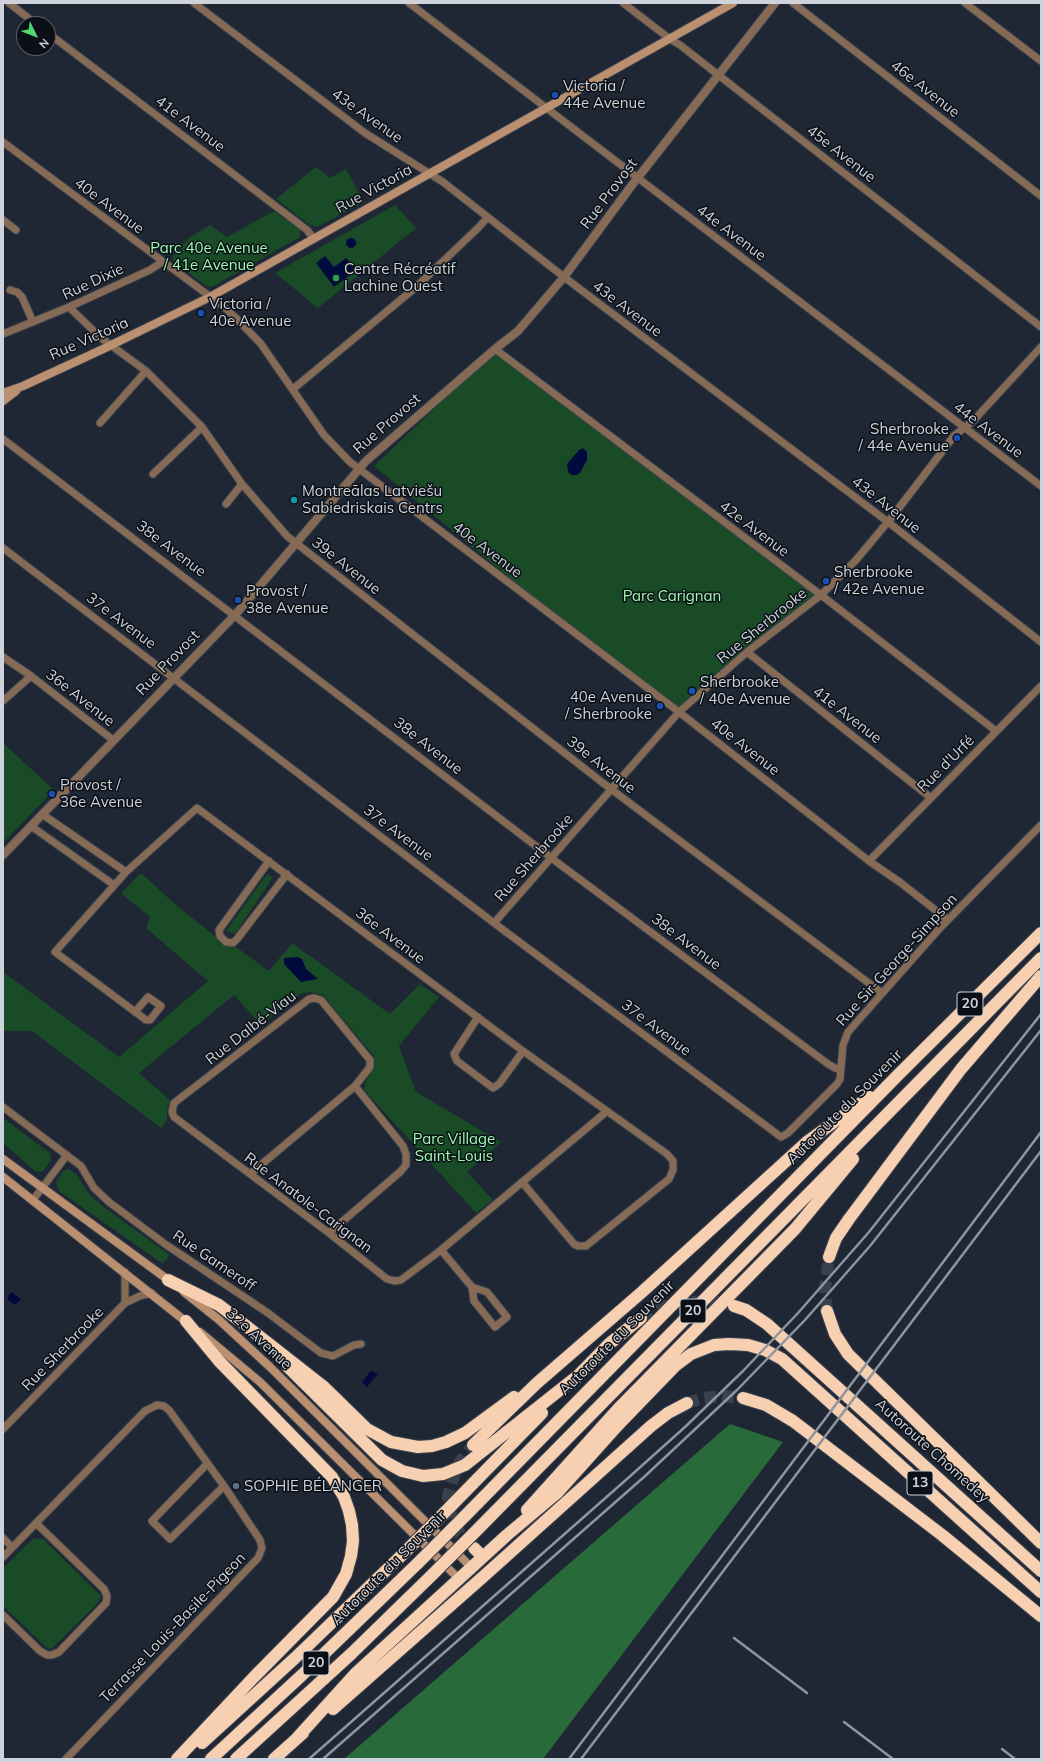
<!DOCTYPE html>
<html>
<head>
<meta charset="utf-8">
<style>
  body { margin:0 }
  #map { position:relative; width:1044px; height:1762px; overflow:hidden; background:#1f2734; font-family:Mulish,sans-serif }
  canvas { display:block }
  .frame { position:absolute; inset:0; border:4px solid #cdd2db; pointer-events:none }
  .north { position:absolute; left:16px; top:16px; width:40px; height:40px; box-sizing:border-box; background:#0c1016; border:1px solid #595e65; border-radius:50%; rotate:133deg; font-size:11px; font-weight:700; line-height:16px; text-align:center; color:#cdd2db }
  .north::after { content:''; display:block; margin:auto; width:14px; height:18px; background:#51d674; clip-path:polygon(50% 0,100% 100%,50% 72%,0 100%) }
</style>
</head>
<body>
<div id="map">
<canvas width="1044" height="1762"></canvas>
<div class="frame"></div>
<div class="north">N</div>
</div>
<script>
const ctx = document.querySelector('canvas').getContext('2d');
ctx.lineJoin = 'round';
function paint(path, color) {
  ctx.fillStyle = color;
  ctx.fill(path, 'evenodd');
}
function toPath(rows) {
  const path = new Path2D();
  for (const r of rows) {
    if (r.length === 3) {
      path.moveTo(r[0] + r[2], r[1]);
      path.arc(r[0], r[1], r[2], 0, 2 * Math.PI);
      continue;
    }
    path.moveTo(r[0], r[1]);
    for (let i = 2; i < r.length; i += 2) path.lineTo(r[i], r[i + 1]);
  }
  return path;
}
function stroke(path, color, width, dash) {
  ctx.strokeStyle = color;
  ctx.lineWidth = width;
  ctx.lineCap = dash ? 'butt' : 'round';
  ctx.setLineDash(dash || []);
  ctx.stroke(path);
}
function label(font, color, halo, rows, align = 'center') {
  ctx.font = font + ' Mulish,sans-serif';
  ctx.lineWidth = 3;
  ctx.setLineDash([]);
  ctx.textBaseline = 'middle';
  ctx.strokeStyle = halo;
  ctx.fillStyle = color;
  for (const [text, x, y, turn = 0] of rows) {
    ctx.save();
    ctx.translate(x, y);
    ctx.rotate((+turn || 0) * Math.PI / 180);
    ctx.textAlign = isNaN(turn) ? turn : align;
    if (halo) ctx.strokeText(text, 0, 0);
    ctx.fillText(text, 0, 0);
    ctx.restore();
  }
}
paint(toPath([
  [316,167,330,178,346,169,364,202,317,227,313,225,311,226,276,199],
  [395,205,416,228,318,308,275,273],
  [274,211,300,230,300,237,212,287,206,286,173,261,173,256,190,237,210,225,227,237],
  [495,351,820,594,675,714,374,466],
  [3,743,54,790,3,843],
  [141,873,177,906,214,935,230,947,236,947,269,971,292,943,390,1014,420,984,439,997,399,1046,416,1092,501,1142,467,1172,493,1200,476,1213,364,1090,366,1081,375,1066,373,1055,323,995,311,992,300,994,261,1025,234,995,139,1073,171,1101,167,1109,167,1121,161,1128,32,1031,3,1031,3,972,119,1057,208,981,146,928,150,917,121,893],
  [267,874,273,877,235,934,226,931],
  [3,1118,50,1153,51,1160,43,1171,40,1172,35,1171,3,1143],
  [68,1169,76,1174,90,1195,105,1208,170,1255,163,1264,59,1191,56,1182,63,1171],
  [34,1538,43,1539,101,1596,97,1604,51,1649,46,1647,3,1606,3,1568]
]), '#184b26');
paint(toPath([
  [730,1424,783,1442,543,1759,344,1759]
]), '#296a3b');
paint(toPath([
  [351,243,5],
  [325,256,334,267,346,258,356,270,334,287,316,263],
  [583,448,587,452,587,460,580,473,577,475,572,475,568,472,567,464,579,450],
  [298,957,302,959,306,969,318,979,301,982,284,964,284,958],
  [11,1292,21,1299,15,1305,7,1299],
  [371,1371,378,1374,367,1387,362,1382]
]), '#000a3e');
stroke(toPath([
  [827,1311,825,1288,829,1257],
  [641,1318,666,1306,685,1302,713,1301,731,1305],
  [687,1403,704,1398,722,1396,743,1398],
  [473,1547,460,1534,453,1522,449,1508,448,1496,455,1473,460,1462,473,1445]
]), '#39414d', 12, [12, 6]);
const minor = toPath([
  [9,3,36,24],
  [194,3,365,133,443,182,564,277,888,522,1041,642],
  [409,3,1041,486],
  [623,3,670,39,680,45,1041,327],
  [793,3,1041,196],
  [965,3,1041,61],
  [48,33,307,230,314,239],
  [3,142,224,307,236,318,261,344,324,435,350,462,679,712,869,861,901,883,948,920],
  [3,220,16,230],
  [10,290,17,292,22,297,33,322],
  [69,307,101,338,146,371,202,427,242,484,287,536,603,783,882,993],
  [3,334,69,307,150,270,162,262],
  [495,349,821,595,996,731],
  [293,389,415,288,478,228,488,217],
  [100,423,146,371],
  [3,439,562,866,828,1064,835,1068,840,1069],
  [153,474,202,427],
  [226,504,242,484],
  [3,548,494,923,781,1137,788,1133,837,1084,840,1079,843,1045,848,1032,940,928,1041,825],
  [747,652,931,798],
  [3,657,31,676,113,740],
  [3,701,31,676],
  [42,814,126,872],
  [31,826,114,885],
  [269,861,219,930,220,936,226,942,233,943,237,939,287,874],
  [869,861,1041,686],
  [494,923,679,712,747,652,821,595,856,560,892,517,954,436,974,420,1041,347],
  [135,1012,148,997,161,1006,150,1020,146,1020,55,952,126,872,197,808,523,1051,667,1154,673,1161,673,1170,669,1179,586,1246,578,1246,574,1244,522,1182],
  [478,1017,454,1054,457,1061,493,1088,499,1084,523,1051],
  [3,1107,81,1166,94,1188,109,1202,165,1244,268,1313,321,1353,333,1356,354,1345,361,1344],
  [250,1174,355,1086,370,1067,370,1060,321,1000,314,998,309,999,174,1103,172,1112,174,1117,250,1174,329,1233,387,1279,395,1281,401,1280,441,1250,606,1112],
  [33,1200,67,1155],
  [329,1233,400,1172,406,1165,406,1154,403,1146,355,1086],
  [441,1250,472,1287,474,1301,495,1327,507,1317,487,1292,472,1287],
  [125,1272,125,1303],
  [3,1429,125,1303,140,1296,152,1293],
  [207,1464,152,1521,170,1539,224,1486],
  [3,1538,12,1547],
  [3,1557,145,1411,157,1405,164,1406,169,1410,224,1486,260,1540,262,1548,258,1558,66,1759],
  [3,1615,40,1651,47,1655,52,1655,59,1652,106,1603,107,1596,104,1589,36,1523]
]);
const tertiary = toPath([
  [3,855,235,615,366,461,495,349,518,331,564,277,632,185,775,3]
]);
const secondary = toPath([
  [3,393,23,386,101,350,210,297,733,3],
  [3,401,16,391],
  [3,1159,171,1282],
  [3,1177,189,1324],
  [184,1292,218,1319,270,1367,472,1568],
  [200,1332,260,1382,459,1579]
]);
const motorway = toPath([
  [829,1257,836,1238,849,1219,961,1069,1041,976],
  [168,1280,219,1305,236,1318,324,1387,367,1429,391,1442,418,1447,432,1446,446,1442,465,1433,514,1397],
  [734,1306,746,1310,767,1324,1041,1571],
  [827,1311,835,1334,848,1354,1041,1543],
  [288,1367,382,1460,402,1471,423,1476,443,1474,465,1465,575,1378],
  [570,1384,609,1344,641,1318],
  [743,1398,766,1405,793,1421,942,1535,1041,1616],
  [473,1445,537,1383,642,1292,808,1141,869,1097],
  [450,1507,542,1413],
  [527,1510,618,1409,795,1229,853,1159],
  [464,1517,899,1074,1041,933],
  [478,1529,1041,958],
  [474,1548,483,1557],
  [333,1709,484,1576,651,1426,668,1413,687,1403],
  [297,1738,355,1674,507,1535,557,1493,618,1425,675,1366,691,1354,714,1345,729,1344,748,1345,765,1350,782,1359,1041,1592],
  [202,1743,295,1658,402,1555],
  [177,1759,254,1677,333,1597,346,1574,351,1556,353,1541,352,1525,349,1511,344,1497,332,1477,219,1361,186,1321],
  [211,1759,301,1676,418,1563],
  [236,1759,351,1654,433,1574],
  [274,1759,303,1733]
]);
stroke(minor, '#3b424f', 9);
stroke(tertiary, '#3b424f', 10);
stroke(secondary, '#3b424f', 10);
stroke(motorway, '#3b424f', 14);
stroke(minor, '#856a56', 7);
stroke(tertiary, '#856a56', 8);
stroke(secondary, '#bb9070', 8);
stroke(motorway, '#f7cfb1', 12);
stroke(toPath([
  [734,1638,807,1693],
  [844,1722,893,1759],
  [1002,1749,1015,1759],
  [309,1759,627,1479,685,1427,743,1371,798,1313,869,1232,1041,1014],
  [323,1759,644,1477,737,1390,805,1320,870,1246,1041,1030],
  [569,1759,1041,1132],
  [581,1759,1041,1151]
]), '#8f959f', 2.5);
const motorwayBridge = toPath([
  [402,1555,450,1507],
  [418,1563,464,1517],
  [433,1574,478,1529]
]);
stroke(motorwayBridge, '#3b424f', 14, []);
stroke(motorwayBridge, '#f7cfb1', 12);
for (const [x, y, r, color] of [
  [555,95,4,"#1a4fb4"],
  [336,278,4,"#2e9e5b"],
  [201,313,4,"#1a4fb4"],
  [957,438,4,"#1a4fb4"],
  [294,500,4,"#0f9aa8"],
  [826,581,4,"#1a4fb4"],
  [238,600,4,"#1a4fb4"],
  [692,691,4,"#1a4fb4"],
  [660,706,4,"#1a4fb4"],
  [52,794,4,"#1a4fb4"],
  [236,1486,4,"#5c6f8a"]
]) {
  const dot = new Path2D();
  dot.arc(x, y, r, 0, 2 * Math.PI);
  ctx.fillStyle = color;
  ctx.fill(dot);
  stroke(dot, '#0c1016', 1.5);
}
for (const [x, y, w] of [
  [970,1004,26],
  [693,1311,26],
  [920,1483,26],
  [316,1663,26]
]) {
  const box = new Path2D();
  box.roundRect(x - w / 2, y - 12, w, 24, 3);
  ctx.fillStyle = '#0c1016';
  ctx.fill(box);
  stroke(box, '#cdd2db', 1);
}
label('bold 14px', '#cdd2db', null, [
  ["20",970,1004],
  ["20",693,1311],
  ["13",920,1483],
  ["20",316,1663]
]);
label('15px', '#cdd2db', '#0c1016', [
  ["Victoria /",563,86],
  ["44e Avenue",563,103],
  ["Centre Récréatif",344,269],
  ["Lachine Ouest",344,286],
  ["Victoria /",209,304],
  ["40e Avenue",209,321],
  ["Sherbrooke",949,429,"right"],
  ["/ 44e Avenue",949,446,"right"],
  ["Montreālas Latviešu",302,491],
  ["Sabiedriskais Centrs",302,508],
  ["Sherbrooke",834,572],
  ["/ 42e Avenue",834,589],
  ["Provost /",246,591],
  ["38e Avenue",246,608],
  ["Sherbrooke",700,682],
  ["/ 40e Avenue",700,699],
  ["40e Avenue",652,697,"right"],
  ["/ Sherbrooke",652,714,"right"],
  ["Provost /",60,785],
  ["36e Avenue",60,802],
  ["SOPHIE BÉLANGER",244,1486]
], 'left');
label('15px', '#cdd2db', '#0c1016', [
  ["46e Avenue",925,89,38],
  ["43e Avenue",367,116,35],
  ["41e Avenue",190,124,37],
  ["45e Avenue",841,154,38],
  ["Rue Victoria",374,189,-29],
  ["Rue Provost",609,194,-53],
  ["40e Avenue",109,206,37],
  ["44e Avenue",731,233,37],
  ["Rue Dixie",93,282,-25],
  ["43e Avenue",627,309,37],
  ["Rue Victoria",89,339,-24],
  ["Rue Provost",387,424,-41],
  ["44e Avenue",988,430,37],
  ["43e Avenue",886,505,38],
  ["42e Avenue",754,529,37],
  ["38e Avenue",171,549,37],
  ["40e Avenue",487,550,37],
  ["39e Avenue",346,566,38],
  ["37e Avenue",121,621,37],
  ["Rue Sherbrooke",762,626,-39],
  ["Rue Provost",168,663,-46],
  ["36e Avenue",80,698,38],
  ["41e Avenue",847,715,38],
  ["38e Avenue",428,746,38],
  ["40e Avenue",745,747,38],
  ["Rue d'Urfé",946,764,-45],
  ["39e Avenue",601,765,38],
  ["37e Avenue",398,833,37],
  ["Rue Sherbrooke",534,858,-49],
  ["36e Avenue",390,936,37],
  ["38e Avenue",686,942,37],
  ["Rue Sir-George-Simpson",897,960,-48],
  ["Rue Dalbé-Viau",251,1028,-38],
  ["37e Avenue",656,1028,37],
  ["Autoroute du Souvenir",845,1107,-45],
  ["Rue Anatole-Carignan",308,1203,37],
  ["Rue Gameroff",214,1261,34],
  ["Autoroute du Souvenir",617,1338,-45],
  ["32e Avenue",259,1339,43],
  ["Rue Sherbrooke",63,1349,-46],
  ["Autoroute Chomedey",932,1451,42],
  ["Autoroute du Souvenir",389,1568,-45],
  ["Terrasse Louis-Basile-Pigeon",173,1628,-46]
]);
label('15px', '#9ff9b2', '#0c1016', [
  ["Parc 40e Avenue",209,248],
  ["/ 41e Avenue",209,265],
  ["Parc Carignan",672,596],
  ["Parc Village",454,1139],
  ["Saint-Louis",454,1156]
]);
</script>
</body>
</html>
